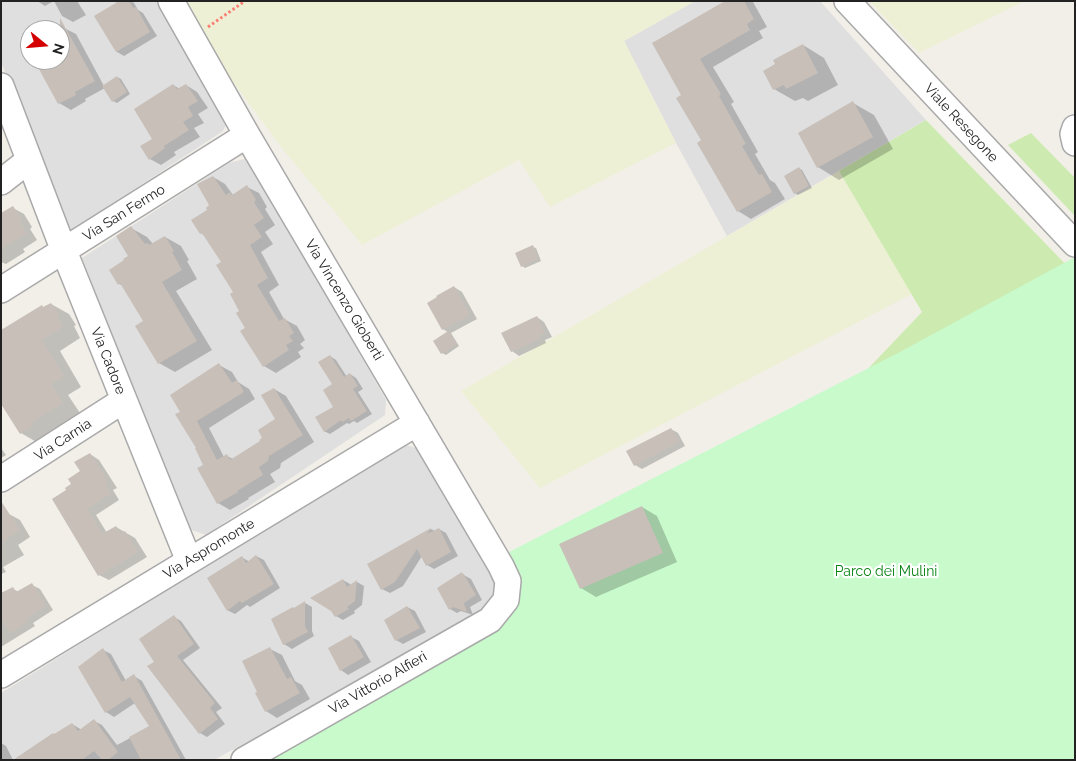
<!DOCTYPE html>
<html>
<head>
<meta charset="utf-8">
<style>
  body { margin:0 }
  #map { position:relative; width:1076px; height:761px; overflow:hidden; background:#f2efe9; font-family:Raleway,sans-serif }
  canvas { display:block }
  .frame { position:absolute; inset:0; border:2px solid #222; pointer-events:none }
  .north { position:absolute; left:20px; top:20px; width:50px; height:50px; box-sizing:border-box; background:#fff; border:1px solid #a7a7a7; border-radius:50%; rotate:107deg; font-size:14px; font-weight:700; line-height:20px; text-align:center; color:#222 }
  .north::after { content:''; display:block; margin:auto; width:18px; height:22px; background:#d40000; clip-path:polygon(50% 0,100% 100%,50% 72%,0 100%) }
</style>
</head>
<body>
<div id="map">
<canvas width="1076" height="761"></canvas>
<div class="frame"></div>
<div class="north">N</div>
</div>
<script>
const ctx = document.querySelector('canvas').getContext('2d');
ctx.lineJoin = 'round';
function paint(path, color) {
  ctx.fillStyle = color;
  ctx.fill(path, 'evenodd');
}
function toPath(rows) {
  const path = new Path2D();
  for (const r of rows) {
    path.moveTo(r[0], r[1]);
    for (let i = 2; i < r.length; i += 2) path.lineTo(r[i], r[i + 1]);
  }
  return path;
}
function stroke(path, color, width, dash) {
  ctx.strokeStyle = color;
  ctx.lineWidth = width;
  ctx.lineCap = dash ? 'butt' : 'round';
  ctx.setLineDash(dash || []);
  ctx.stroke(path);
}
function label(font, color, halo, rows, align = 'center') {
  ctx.font = font + ' Raleway,sans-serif';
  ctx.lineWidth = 4.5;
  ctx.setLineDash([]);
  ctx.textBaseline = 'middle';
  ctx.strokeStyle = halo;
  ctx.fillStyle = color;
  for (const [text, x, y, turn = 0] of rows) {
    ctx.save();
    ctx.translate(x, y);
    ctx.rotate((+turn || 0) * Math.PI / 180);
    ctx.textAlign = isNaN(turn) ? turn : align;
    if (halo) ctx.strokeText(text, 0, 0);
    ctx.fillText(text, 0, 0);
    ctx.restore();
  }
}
paint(toPath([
  [1,1,161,1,228,120,223,131,68,233,1,62],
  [30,30,60,30,60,60,30,60],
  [695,1,820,1,926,120,727,236,676,143,624,41],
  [248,158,386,400,385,415,206,535,189,529,82,258,229,163],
  [403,444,422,450,499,582,488,610,214,760,1,760,1,693]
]), '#e0dfdf');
paint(toPath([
  [186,1,695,1,624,41,676,143,550,207,519,160,362,245,281,147,206,45],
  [869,1,1025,1,919,53],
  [839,171,912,294,540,488,461,391]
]), '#eef0d5');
paint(toPath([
  [926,120,1075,274,863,374,922,312,839,171],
  [1031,133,1075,178,1075,216,1008,145]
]), '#cdebb0');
paint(toPath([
  [1075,257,1075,760,254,760,498,629,518,603,521,576,509,552,898,353]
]), '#c8facc');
paint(toPath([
  [37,1,54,1,45,6],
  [54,1,77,1,86,15,73,22,62,16],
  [122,1,131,1,134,3,138,10,143,13,157,36,124,56,117,52],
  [727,1,751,1,753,2,767,27,759,31,763,38,713,67,734,102,731,104,758,152,755,154,770,180,775,183,785,199,751,219,738,211,703,141,683,95],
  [64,28,76,34,104,86,117,77,121,79,130,94,117,103,113,101,105,88,85,99,86,101,71,110,59,103,35,60,60,60,60,30],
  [803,45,824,58,838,85,808,101,803,98,795,101,774,89],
  [173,85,180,89,186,85,197,92,208,108,198,114,204,123,194,128,200,137,174,152,176,155,161,165,150,159,154,139],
  [853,103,874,115,893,149,839,180,818,167,799,134],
  [799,168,802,170,812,188,798,195,795,193],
  [213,177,225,184,233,195,247,187,259,193,267,207,265,209,275,225,265,232,273,244,261,252,279,285,269,292,284,319,297,326,305,340,300,344,304,348,298,352,301,357,276,373,264,366,247,329,235,293,223,262,206,237,201,233,211,206],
  [13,208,24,214,32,227,30,229,37,240,23,249,25,252,6,264,1,262,1,215],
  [131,228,147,237,153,244,165,237,181,246,189,260,187,261,197,279,176,291,212,350,175,372,159,363,145,321,124,286,119,284,129,256],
  [533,247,536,248,541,261,525,268,522,266],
  [454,287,462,292,477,319,451,333,459,346,446,355,442,353,435,341,449,333,443,329],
  [51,304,69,314,76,325,74,326,80,338,60,351,81,387,68,395,80,413,49,432,51,436,38,443,21,433,44,308],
  [537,317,544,322,552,337,545,340,546,343,519,356,512,351],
  [330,356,336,360,347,377,350,374,356,378,363,389,358,392,372,414,357,423,354,421,349,424,347,423,330,434,324,431,335,407],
  [219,365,232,372,238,382,249,389,255,399,209,428,224,457,227,456,233,459,262,442,277,420,274,389,286,396,314,442,281,463,280,468,270,474,275,482,248,498,249,499,230,510,218,503,205,465,182,412],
  [671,429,678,433,685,446,642,469,635,465],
  [1,448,6,455,1,458],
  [90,454,99,460,117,488,113,490,119,500,96,515,107,533,116,527,135,538,147,557,109,580,99,575,68,491,82,472],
  [642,507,657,516,677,562,596,597,581,588],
  [9,514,20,520,30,537,18,545,24,555,3,567,6,572,1,574,1,519],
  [431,529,435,531,439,529,446,533,458,556,434,569,427,565,422,556,403,586,390,593,382,589,369,565],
  [256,556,264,560,280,588,250,607,247,605,235,614,227,610,243,558,250,562],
  [462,574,471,579,482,600,470,607,473,615,461,611,457,613,450,609],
  [343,580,350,584,351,586,357,582,364,586,362,605,354,611,355,613,343,620,336,616,332,610],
  [32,585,40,589,53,610,33,623,35,626,1,647,1,595,13,589,19,592],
  [305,603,312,607,312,631,314,636,292,649,284,644,272,619,295,609],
  [407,607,415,611,426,632,403,644,396,640],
  [174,617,181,621,200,648,183,660,222,708,216,712,225,724,207,737,200,733,156,662],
  [351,637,359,641,371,662,348,675,341,670,329,649],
  [270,649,282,655,295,681,302,685,310,699,277,718,266,711],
  [103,650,111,654,126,681,134,676,142,681,186,760,29,760,54,735,72,724,82,730,94,721,102,725,117,745,151,727,135,703,114,717,106,712,80,668],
  [1,743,6,746,13,760,1,760]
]), '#0003');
paint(toPath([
  [119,1,129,1,133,8,136,7,150,32,116,52,94,16],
  [725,1,744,1,754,19,747,24,750,30,700,59,721,94,719,96,746,144,742,146,759,175,762,174,772,192,737,212,697,143,701,140,676,98,681,95,652,43],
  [60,18,95,81,75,92,76,95,58,104,34,60,60,60],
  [803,44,818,73,786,89,784,85,773,90,763,71,775,64,773,60],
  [117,76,127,92,112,102,102,86],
  [173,84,177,89,186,84,198,101,188,107,193,116,183,122,189,130,164,146,165,148,149,160,140,146,152,139,134,109],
  [853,101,873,137,817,168,798,133],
  [799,167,809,186,794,194,784,176],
  [213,176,226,195,230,192,232,195,247,185,256,200,254,202,264,218,254,225,262,237,250,245,268,278,257,285,279,321,285,318,294,333,289,336,293,341,286,345,289,350,263,367,240,331,245,328,236,313,239,311,230,294,233,292,216,265,221,262,202,233,200,234,191,220,207,210,206,208,209,205,197,184],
  [13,206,22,220,20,222,27,233,1,249,1,213],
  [131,226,145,244,148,243,149,245,165,236,174,251,172,252,182,270,162,282,197,341,158,364,135,326,143,321,120,283,118,285,109,270,124,260,123,259,128,256,116,236],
  [533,245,538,259,521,267,515,253],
  [454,286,470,315,442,330,427,303,437,297,436,296],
  [51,303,59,314,57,316,63,327,42,340,64,376,51,384,63,403,32,422,34,425,20,434,1,404,1,330,42,305,43,307],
  [537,316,545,333,538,336,539,339,511,352,501,333],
  [448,331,457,344,441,354,433,341],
  [330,355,344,377,350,373,358,386,353,389,367,411,351,421,349,418,342,422,341,420,324,432,315,417,333,407,323,390,332,384,318,362],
  [219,363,232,383,237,380,244,392,197,421,217,460,227,454,230,460,260,441,259,440,262,438,258,430,275,419,261,395,274,388,303,435,269,456,268,461,259,467,263,475,237,491,238,492,217,504,197,468,203,465,195,448,196,448,175,414,180,412,170,395],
  [671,428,679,442,634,466,626,451],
  [90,453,108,482,105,485,111,494,87,509,102,534,116,526,121,534,125,531,138,552,98,576,52,499,66,490,65,488,71,484,68,479,80,471,74,462],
  [1,501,20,530,1,543],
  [642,506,663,553,580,589,559,544],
  [431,528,427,534,439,528,451,552,426,566,417,549,395,582,381,590,367,564],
  [256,555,274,584,242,603,240,601,227,611,207,578,242,556,246,563],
  [462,572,462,574,463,573,476,595,464,603,467,612,453,607,449,610,437,588],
  [343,579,347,587,357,580,355,601,347,607,349,609,335,617,331,611,310,598],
  [32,583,46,606,27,618,28,621,10,633,1,618,1,593,13,587,16,592],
  [305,601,305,626,308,632,283,645,271,619,293,607,294,608],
  [407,606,420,628,395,641,384,620],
  [174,615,194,644,177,656,215,703,210,708,218,719,199,734,147,666,154,662,139,639],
  [351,635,364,657,340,671,328,648],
  [270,647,287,679,291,677,300,693,265,712,255,693,257,692,242,661],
  [103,648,122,682,134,674,181,760,141,760,129,737,149,726,130,697,105,713,78,667],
  [94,719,118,752,108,760,102,760,94,751,82,760,13,760,53,733,54,734,72,723,78,731]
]), '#c7bfb8');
const minor = toPath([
  [171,1,247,135,501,566,508,581,506,600,490,620,244,760],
  [847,1,1075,244],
  [1,86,64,251,189,561],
  [1075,128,1073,134,1075,143],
  [1,182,29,160],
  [1,290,247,135],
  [1,479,124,400],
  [1,675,417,423]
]);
stroke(minor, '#a9a9a9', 28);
stroke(toPath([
  [208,27,245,1]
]), '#fa8072', 3, [2.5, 2.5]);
stroke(minor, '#fff', 25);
label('14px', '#222', '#fff', [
  ["Viale Resegone",961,123,47],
  ["Via San Fermo",124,213,-32],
  ["Via Vincenzo Gioberti",344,300,59],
  ["Via Cadore",108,361,68],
  ["Via Carnia",63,440,-33],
  ["Via Aspromonte",209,549,-31],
  ["Via Vittorio Alfieri",378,683,-30]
]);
label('14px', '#0c8416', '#fff', [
  ["Parco dei Mulini",886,572]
]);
</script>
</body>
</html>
